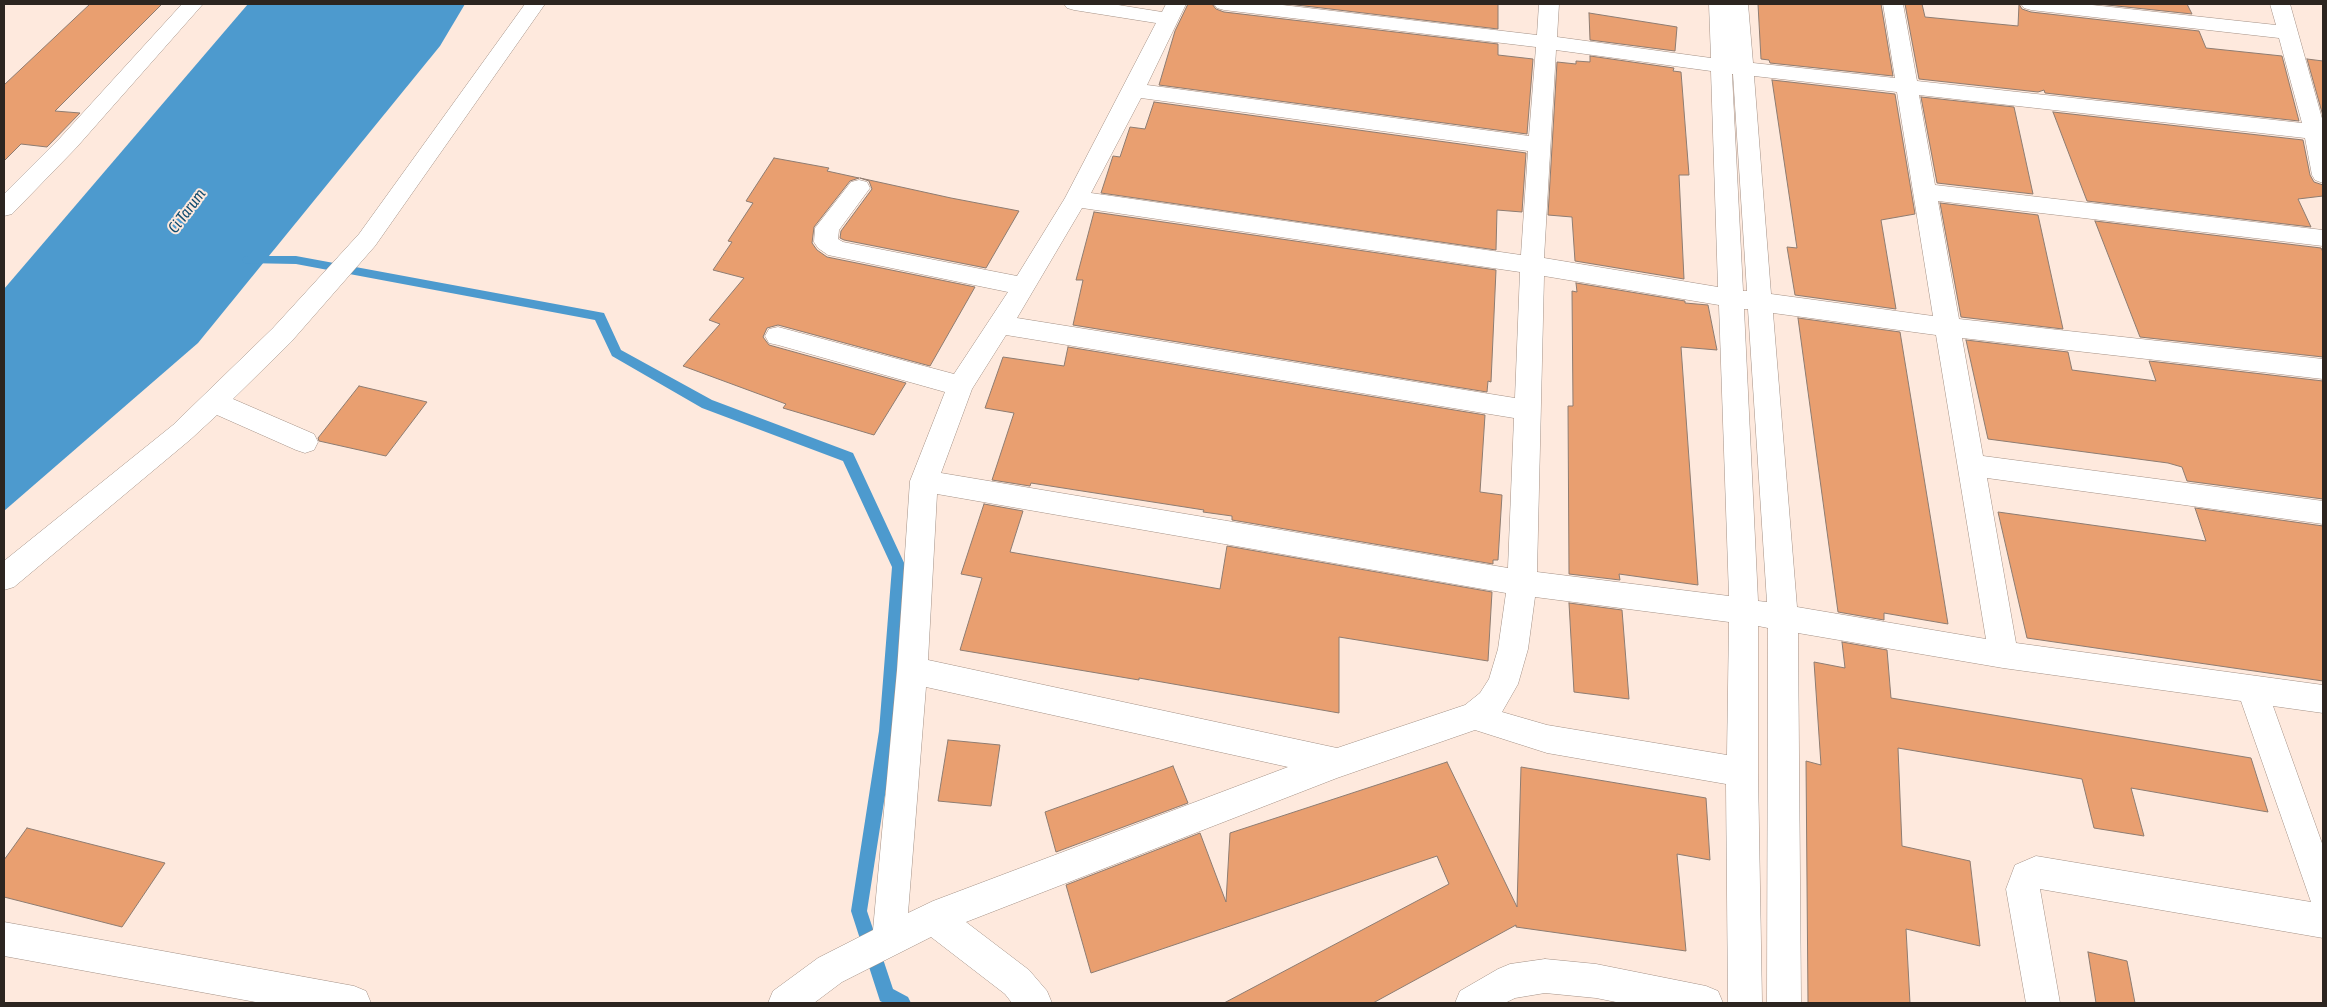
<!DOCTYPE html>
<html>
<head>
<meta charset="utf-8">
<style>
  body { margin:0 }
  #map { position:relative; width:2327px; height:1007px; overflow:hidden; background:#fee9dd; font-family:"Asap Condensed",sans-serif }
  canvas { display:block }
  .frame { position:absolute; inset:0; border:5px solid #2c2520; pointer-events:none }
</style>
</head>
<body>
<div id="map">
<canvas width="2327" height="1007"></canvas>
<div class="frame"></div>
</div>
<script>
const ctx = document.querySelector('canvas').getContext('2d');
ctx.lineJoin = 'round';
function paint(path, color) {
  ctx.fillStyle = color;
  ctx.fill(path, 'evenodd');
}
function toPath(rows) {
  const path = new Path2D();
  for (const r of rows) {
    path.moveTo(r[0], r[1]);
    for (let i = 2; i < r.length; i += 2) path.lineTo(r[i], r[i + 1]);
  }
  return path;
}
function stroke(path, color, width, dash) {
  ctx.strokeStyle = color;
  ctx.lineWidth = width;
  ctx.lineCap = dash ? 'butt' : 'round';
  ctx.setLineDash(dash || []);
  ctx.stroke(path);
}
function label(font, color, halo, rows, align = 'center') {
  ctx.font = font + ' "Asap Condensed",sans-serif';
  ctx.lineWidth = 4;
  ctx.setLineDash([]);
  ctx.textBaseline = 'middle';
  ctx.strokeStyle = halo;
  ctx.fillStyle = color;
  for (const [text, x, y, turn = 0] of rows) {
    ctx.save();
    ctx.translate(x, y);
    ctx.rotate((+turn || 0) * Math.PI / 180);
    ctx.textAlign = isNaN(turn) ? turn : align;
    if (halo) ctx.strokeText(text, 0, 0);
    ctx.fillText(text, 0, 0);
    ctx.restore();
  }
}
paint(toPath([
  [248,4,465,4,440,46,198,343,4,511,4,289]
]), '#4d9ace');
paint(toPath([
  [248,256,296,256,604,313,621,350,712,400,853,453,906,567,895,731,867,911,893,989,908,997,911,1003,884,1003,880,1001,851,911,879,731,892,567,843,461,702,408,612,356,595,320,296,264,244,263,242,260,244,257,248,256]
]), '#4d9ace');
const building = toPath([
  [90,4,162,4,55,111,80,113,47,147,21,144,4,161,4,85,90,4],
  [1188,4,1212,4,1216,9,1224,12,1498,44,1498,55,1533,59,1527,134,1159,85,1175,31,1188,4],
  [1288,4,1498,4,1498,29,1288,4],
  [1758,4,1881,4,1893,76,1770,63,1769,60,1761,59,1758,4],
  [1905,4,1922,4,1925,17,2018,26,2019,4,2022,9,2031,12,2199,31,2206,48,2282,56,2299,121,2045,93,2044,90,2038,92,1919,79,1905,4],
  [2098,4,2187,4,2192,14,2098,4],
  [1589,13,1677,27,1675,51,1590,40,1589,13],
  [1590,56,1674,68,1673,71,1681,72,1689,175,1679,175,1684,279,1575,261,1572,217,1548,215,1557,62,1576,64,1576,61,1590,62,1590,56],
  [2307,59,2323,61,2323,116,2307,59],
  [1772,80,1895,94,1915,214,1881,220,1896,309,1795,295,1787,247,1797,248,1772,80],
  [1921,97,2014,107,2033,194,1937,183,1921,97],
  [1154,102,1526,153,1522,212,1497,210,1496,250,1101,193,1113,156,1120,157,1130,127,1145,129,1154,102],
  [2053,112,2303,140,2310,175,2314,182,2323,185,2323,196,2298,199,2311,227,2087,201,2053,112],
  [774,158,829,168,827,171,859,178,850,181,814,227,812,243,817,250,827,257,975,287,930,366,778,325,767,328,763,337,769,345,906,383,874,435,783,408,786,404,683,366,720,324,709,320,744,278,713,270,732,242,728,241,753,203,746,201,774,158],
  [860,178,951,198,1019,211,986,268,844,240,840,238,841,231,872,189,869,181,860,178],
  [1940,203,2038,215,2063,329,1961,317,1940,203],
  [1094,212,1496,270,1491,382,1488,381,1487,392,1073,325,1083,280,1076,280,1094,212],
  [2095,221,2321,248,2323,252,2323,357,2140,337,2095,221],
  [1576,283,1685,301,1685,303,1708,305,1717,350,1681,347,1698,585,1619,574,1620,580,1569,574,1568,406,1573,406,1572,291,1577,292,1576,283],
  [1798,318,1900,332,1948,624,1884,613,1884,620,1838,612,1798,318],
  [1966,340,2068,352,2072,370,2156,381,2149,361,2323,381,2323,499,2187,481,2182,467,2168,463,1988,439,1966,340],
  [1068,347,1485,415,1480,492,1502,495,1498,560,1493,560,1493,564,1232,520,1232,516,1203,512,1204,510,1031,483,1030,486,992,480,1014,413,985,408,1003,357,1064,366,1068,347],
  [359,386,427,402,386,456,319,441,318,438,359,386],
  [984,504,1023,511,1010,552,1220,589,1227,546,1492,592,1488,661,1339,637,1339,713,1139,678,1139,680,960,650,982,578,961,574,984,504],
  [2195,508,2323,526,2323,681,2027,638,1998,512,2206,541,2195,508],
  [1569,603,1622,610,1629,699,1574,692,1569,603],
  [1842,642,1887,650,1891,698,2251,758,2268,812,2131,788,2144,836,2094,828,2082,779,1898,748,1902,846,1970,861,1980,946,1906,929,1910,1003,1808,1003,1806,761,1821,765,1814,662,1845,668,1842,642],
  [948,740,1000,745,991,806,938,801,948,740],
  [1447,762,1517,907,1521,767,1706,798,1710,860,1677,854,1686,951,1516,927,1516,925,1373,1003,1224,1003,1449,884,1437,856,1091,973,1066,885,1200,833,1226,902,1230,833,1447,762],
  [1173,766,1188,803,1056,852,1045,812,1173,766],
  [27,828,165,863,122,927,4,897,4,860,27,828],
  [2088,952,2127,961,2135,1003,2096,1003,2088,952]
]);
paint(building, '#e99f70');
stroke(building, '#8e7c71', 1);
const minor = toPath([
  [182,4,203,4,76,148,12,214,4,216,4,194,60,138,182,4],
  [525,4,545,4,375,246,291,342,233,399,314,434,318,442,314,450,305,453,296,450,217,415,191,439,14,587,4,590,4,561,173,425,273,328,359,234,525,4],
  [1064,4,1112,4,1162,12,1166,4,1186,4,1147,85,1529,136,1536,47,1224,10,1217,8,1214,4,1274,4,1537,35,1539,4,1559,4,1557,37,1711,58,1709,4,1748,4,1753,63,1895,78,1883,4,1903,4,1917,81,2302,123,2279,38,2031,10,2024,8,2021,4,2083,4,2276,25,2270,4,2290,4,2323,122,2323,183,2315,180,2312,175,2305,138,1919,95,1935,185,2323,230,2323,246,1938,201,1959,319,2323,359,2323,379,1962,338,1983,456,2323,501,2323,524,1987,478,2016,643,2323,685,2323,713,2273,706,2323,846,2323,938,2040,889,2060,1003,2026,1003,2006,889,2015,865,2036,856,2311,902,2241,701,2003,668,1798,633,1801,1003,1767,1003,1768,628,1758,626,1758,772,1762,1003,1728,1003,1726,784,1547,753,1475,730,1337,778,966,922,1029,970,1047,991,1052,1003,1012,1003,1005,994,931,937,842,982,814,1003,768,1003,773,991,818,958,873,930,897,670,910,481,945,392,778,345,769,343,765,336,769,329,778,327,954,374,1008,292,828,255,818,248,814,242,815,228,851,182,859,180,867,182,870,188,839,230,838,239,843,242,1017,276,1065,198,1156,23,1074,10,1067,8,1064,4],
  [1556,50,1711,71,1718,287,1544,258,1556,50],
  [1732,74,1733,74,1747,291,1743,291,1732,74],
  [1754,76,1897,92,1933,316,1771,294,1754,76],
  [1141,98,1528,151,1521,255,1091,193,1141,98],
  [1082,208,1520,272,1515,398,1017,318,1082,208],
  [1544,276,1719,305,1729,596,1537,572,1544,276],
  [1744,309,1748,309,1767,602,1758,601,1744,309],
  [1773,313,1936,335,1986,639,1797,607,1773,313],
  [1006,335,1514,418,1508,568,941,473,972,389,1006,335],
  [937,494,1506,593,1498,649,1489,679,1480,693,1465,705,1337,748,928,660,937,494],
  [1535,597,1729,622,1727,755,1547,725,1502,712,1518,684,1528,649,1535,597],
  [926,687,1288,767,933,901,908,913,926,687],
  [4,922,354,986,366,991,371,1003,261,1003,4,956,4,922],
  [1545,959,1596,964,1706,986,1718,991,1723,1003,1621,1003,1596,998,1545,993,1515,998,1505,1003,1455,1003,1460,991,1498,969,1510,964,1545,959]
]);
stroke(minor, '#a49186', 1);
paint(minor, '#fff');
label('italic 16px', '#114c6f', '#fee9dd', [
  ["Ci Tarum",187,211,-53]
]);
</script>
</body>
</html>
